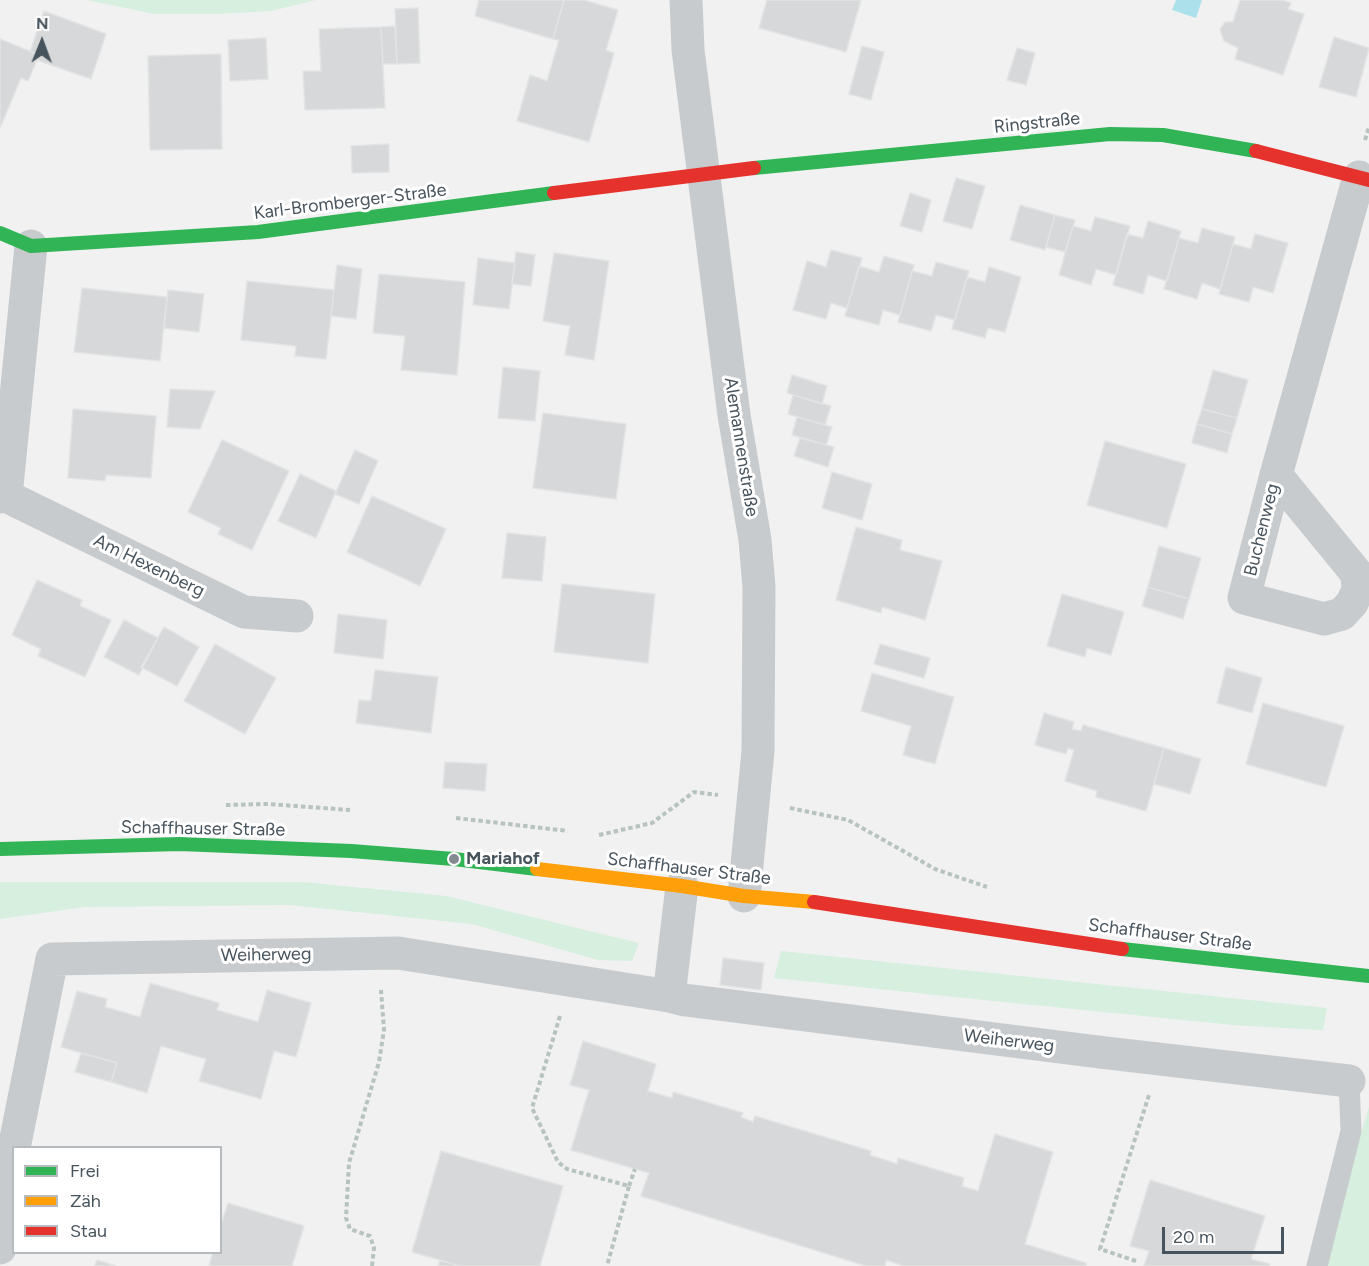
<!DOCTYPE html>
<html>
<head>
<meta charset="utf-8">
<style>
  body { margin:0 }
  #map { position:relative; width:1369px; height:1266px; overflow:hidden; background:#f1f1f1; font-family:Figtree,sans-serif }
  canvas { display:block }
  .legend { position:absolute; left:12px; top:1146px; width:210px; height:108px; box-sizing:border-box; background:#fff; border:2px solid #b6bbbe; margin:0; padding:8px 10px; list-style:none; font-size:18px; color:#48545d }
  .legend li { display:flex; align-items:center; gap:12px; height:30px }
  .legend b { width:30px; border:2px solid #b6bbbe }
  .north { position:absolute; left:12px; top:12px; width:60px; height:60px; -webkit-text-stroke:4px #fff; paint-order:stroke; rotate:1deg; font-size:16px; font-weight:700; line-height:24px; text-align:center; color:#48545d }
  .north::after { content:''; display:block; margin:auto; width:21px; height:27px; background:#48545d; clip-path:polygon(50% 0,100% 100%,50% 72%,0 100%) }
  .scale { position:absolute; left:1162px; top:1227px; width:122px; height:27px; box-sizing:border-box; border:3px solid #48545d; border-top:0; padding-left:8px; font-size:18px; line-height:21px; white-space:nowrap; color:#48545d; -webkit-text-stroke:4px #fff; paint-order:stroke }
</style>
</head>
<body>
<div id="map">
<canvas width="1369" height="1266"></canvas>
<ul class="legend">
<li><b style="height:8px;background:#30b455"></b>Frei</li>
<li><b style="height:8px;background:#ff9f0a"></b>Zäh</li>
<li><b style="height:8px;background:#e5322d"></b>Stau</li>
</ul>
<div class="north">N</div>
<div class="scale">20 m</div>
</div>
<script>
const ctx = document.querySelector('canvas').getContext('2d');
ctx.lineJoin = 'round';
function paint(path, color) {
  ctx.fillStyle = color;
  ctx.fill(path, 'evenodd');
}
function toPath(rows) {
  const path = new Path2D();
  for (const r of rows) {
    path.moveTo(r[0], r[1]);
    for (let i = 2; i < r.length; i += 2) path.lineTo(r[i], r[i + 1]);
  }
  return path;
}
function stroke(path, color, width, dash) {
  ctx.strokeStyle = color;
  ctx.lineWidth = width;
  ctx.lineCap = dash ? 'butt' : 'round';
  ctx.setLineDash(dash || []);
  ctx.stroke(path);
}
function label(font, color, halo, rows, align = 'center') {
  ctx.font = font + ' Figtree,sans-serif';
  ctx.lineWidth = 6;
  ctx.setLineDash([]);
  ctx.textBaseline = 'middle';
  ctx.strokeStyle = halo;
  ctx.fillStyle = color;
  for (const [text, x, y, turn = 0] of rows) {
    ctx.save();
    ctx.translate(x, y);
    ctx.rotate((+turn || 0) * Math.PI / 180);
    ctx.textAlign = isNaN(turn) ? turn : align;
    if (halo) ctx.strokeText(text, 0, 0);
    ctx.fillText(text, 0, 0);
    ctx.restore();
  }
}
paint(toPath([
  [87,0,316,0,271,11,218,14,154,14],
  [0,882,303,882,446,896,639,943,632,961,598,960,472,924,290,905,85,907,0,919],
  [781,951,1327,1008,1323,1030,1233,1025,974,999,774,978],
  [1369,1107,1369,1266,1321,1266]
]), '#d6efdf');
paint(toPath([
  [1176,0,1202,0,1196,18,1172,10]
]), '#ace1ec');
const building = toPath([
  [479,0,564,0,553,39,475,16,479,0],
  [564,0,584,0,618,10,606,50,614,53,589,142,517,121,530,75,547,81,559,40,553,39,564,0],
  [767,0,861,0,846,52,759,28,767,0],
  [1240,0,1282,0,1291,3,1288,9,1304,14,1283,75,1235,59,1238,48,1224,41,1220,29,1225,22,1233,22,1240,0],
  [418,8,420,63,397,64,395,9,418,8],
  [44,11,106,34,91,79,37,60,39,55,30,52,44,11],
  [395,26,397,64,383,64,381,27,395,26],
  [381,27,385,108,305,110,303,71,321,71,319,29,381,27],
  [1334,37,1369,48,1356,97,1319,87,1334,37],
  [266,38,268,79,230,81,228,40,266,38],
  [0,39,39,55,28,81,21,78,0,128,0,39],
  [862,46,884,52,871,100,849,94,862,46],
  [1017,48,1035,53,1026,85,1007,80,1017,48],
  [221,54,222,149,150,150,148,56,221,54],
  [389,144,389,172,352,173,351,146,389,144],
  [956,178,985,186,972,229,943,221,956,178],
  [910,193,931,200,922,232,900,226,910,193],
  [1020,205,1055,215,1045,250,1010,240,1020,205],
  [1055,215,1075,220,1065,252,1046,247,1055,215],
  [1095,217,1130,226,1116,275,1096,269,1091,285,1059,275,1073,226,1091,231,1095,217],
  [1148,221,1181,231,1167,281,1148,275,1143,294,1113,285,1127,234,1143,238,1148,221],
  [1202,228,1235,237,1220,289,1202,283,1197,299,1164,289,1179,238,1198,243,1202,228],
  [1255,234,1288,243,1273,293,1253,287,1249,302,1219,294,1233,244,1251,249,1255,234],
  [831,250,862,258,847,308,831,303,826,319,793,310,807,261,826,267,831,250],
  [516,252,535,255,531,286,512,284,516,252],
  [554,253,609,261,594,360,565,355,570,326,543,321,554,253],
  [884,256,914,265,900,315,883,310,879,325,845,316,859,266,879,272,884,256],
  [478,258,515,263,509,309,473,305,478,258],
  [936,262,969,271,955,320,936,315,931,331,898,322,912,271,932,276,936,262],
  [337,265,362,269,356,319,331,316,337,265],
  [989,267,1021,277,1005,332,988,328,985,338,952,329,967,277,985,282,989,267],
  [379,274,465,282,457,375,401,370,405,336,373,333,379,274],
  [247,281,334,290,326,359,295,356,296,346,241,340,247,281],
  [82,288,167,297,160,361,74,352,82,288],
  [168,290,204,294,199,332,164,328,168,290],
  [503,367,540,371,535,421,498,418,503,367],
  [1213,370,1248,380,1237,418,1202,409,1213,370],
  [792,375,827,386,822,404,787,393,792,375],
  [170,389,215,391,200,429,167,427,170,389],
  [793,395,831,406,825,425,788,414,793,395],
  [73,409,156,416,151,478,106,475,105,481,68,478,73,409],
  [1202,409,1237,418,1232,434,1197,424,1202,409],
  [543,413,626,424,616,499,533,488,543,413],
  [797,417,832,427,826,445,792,435,797,417],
  [1197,424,1232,434,1227,453,1192,443,1197,424],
  [800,438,834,447,828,467,794,456,800,438],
  [222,440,289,471,252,550,218,534,221,528,188,512,222,440],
  [1105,441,1186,464,1167,528,1087,505,1105,441],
  [355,450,378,461,359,504,335,494,355,450],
  [832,472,872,484,862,520,822,508,832,472],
  [300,474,336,491,316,538,278,521,300,474],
  [372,496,446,529,420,586,347,552,372,496],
  [856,527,902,540,900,550,942,561,925,620,882,607,881,613,836,600,856,527],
  [507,533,546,537,542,581,502,578,507,533],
  [1159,546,1201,558,1189,599,1148,587,1159,546],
  [37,580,82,600,80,606,111,620,85,677,38,656,41,649,12,635,37,580],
  [562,584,655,594,648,663,554,652,562,584],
  [1148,587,1189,599,1183,619,1142,606,1148,587],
  [1062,594,1124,612,1111,655,1087,648,1085,657,1047,646,1062,594],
  [338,614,387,620,383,659,334,653,338,614],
  [124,620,158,638,139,675,104,657,124,620],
  [164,627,199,647,177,686,141,667,164,627],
  [215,644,276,678,245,734,184,701,215,644],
  [880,644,930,658,924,678,874,664,880,644],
  [1226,667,1262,678,1252,713,1217,703,1226,667],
  [375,670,438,677,431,733,356,723,359,700,371,701,375,670],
  [872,673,954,697,935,764,903,755,911,726,861,711,872,673],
  [1263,703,1344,726,1326,787,1246,764,1263,703],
  [1044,713,1074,722,1072,729,1081,731,1083,725,1164,748,1146,811,1096,797,1097,791,1065,781,1074,750,1068,748,1066,754,1035,745,1044,713],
  [1164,748,1201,759,1190,794,1154,784,1164,748],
  [445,762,487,764,485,791,443,788,445,762],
  [723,958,764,963,761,990,720,985,723,958],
  [150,983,219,1003,217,1010,258,1022,267,990,311,1003,296,1057,274,1051,261,1099,199,1081,206,1059,161,1046,147,1093,111,1082,117,1063,61,1047,77,991,107,999,105,1007,140,1017,150,983],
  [583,1041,656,1064,648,1091,672,1098,673,1092,743,1113,741,1117,753,1122,755,1116,871,1151,870,1155,897,1164,898,1158,964,1178,962,1186,978,1191,995,1134,1053,1152,1025,1244,1086,1263,1086,1266,904,1266,886,1260,885,1266,866,1266,641,1196,649,1173,571,1150,589,1090,570,1085,583,1041],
  [81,1053,117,1063,111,1082,75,1072,81,1053],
  [441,1151,563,1186,540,1266,460,1266,412,1252,441,1151],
  [1150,1180,1265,1216,1251,1259,1270,1264,1269,1266,1144,1266,1149,1251,1130,1246,1150,1180],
  [228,1203,304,1226,292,1266,209,1266,213,1252,220,1252,220,1227,228,1203],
  [97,1260,116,1266,95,1266,97,1260],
  [440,1260,459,1266,438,1266,440,1260]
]);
paint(building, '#d7d8d9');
stroke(building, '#e2e3e4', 1.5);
stroke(toPath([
  [1365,140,1369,127],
  [226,805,268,804,350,810],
  [790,808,848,820,935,869,987,887],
  [456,818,568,831],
  [599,835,652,823,694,792,718,795],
  [560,1016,532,1108,558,1162,567,1169,629,1186,607,1266],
  [629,1186,635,1169],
  [1136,1261,1100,1249,1149,1095],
  [372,1266,374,1248,370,1236,350,1229,346,1218,349,1163,379,1062,384,1030,381,990]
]), '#b7c3bf', 4, [4.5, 3]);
stroke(toPath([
  [1317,1266,1351,1131,1349,1081]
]), '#c8cbcd', 21);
stroke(toPath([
  [686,0,688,50,734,415,755,540,759,587,758,751,744,896],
  [1276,475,1357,574,1358,590,1352,603,1342,614,1324,619,1244,598,1276,475,1359,177],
  [6,496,244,612,297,616],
  [0,497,6,496,31,246],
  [682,886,669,996,685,1000,1107,1053,1349,1081],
  [14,1148,52,959,398,953,669,996],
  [0,1248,5,1193,14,1151]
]), '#c8cbcd', 33);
stroke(toPath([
  [754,168,1110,134,1163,135,1256,151],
  [0,233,31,246,258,232,554,193],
  [0,849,180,844,351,851,454,859,537,869],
  [1122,949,1369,976]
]), '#30b455', 14);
stroke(toPath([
  [537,869,682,886,744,896,814,902]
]), '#ff9f0a', 14);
stroke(toPath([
  [1256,151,1369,180],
  [554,193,754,168],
  [814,902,1122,949]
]), '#e5322d', 14);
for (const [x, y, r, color] of [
  [454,859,6,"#838b91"]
]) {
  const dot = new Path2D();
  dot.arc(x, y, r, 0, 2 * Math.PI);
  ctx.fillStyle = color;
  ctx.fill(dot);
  stroke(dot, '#fff', 2);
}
label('18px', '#48545d', '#fff', [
  ["Ringstraße",1037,123,-6],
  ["Karl-Bromberger-Straße",350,202,-7],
  ["Alemannenstraße",741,447,81],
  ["Buchenweg",1262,530,-76],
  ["Am Hexenberg",149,566,26],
  ["Schaffhauser Straße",203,829,1],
  ["Schaffhauser Straße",689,869,7],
  ["Schaffhauser Straße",1170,935,7],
  ["Weiherweg",266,955,-1],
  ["Weiherweg",1009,1041,7]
]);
label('bold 18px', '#48545d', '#fff', [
  ["Mariahof",466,859]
], 'left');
</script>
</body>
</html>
